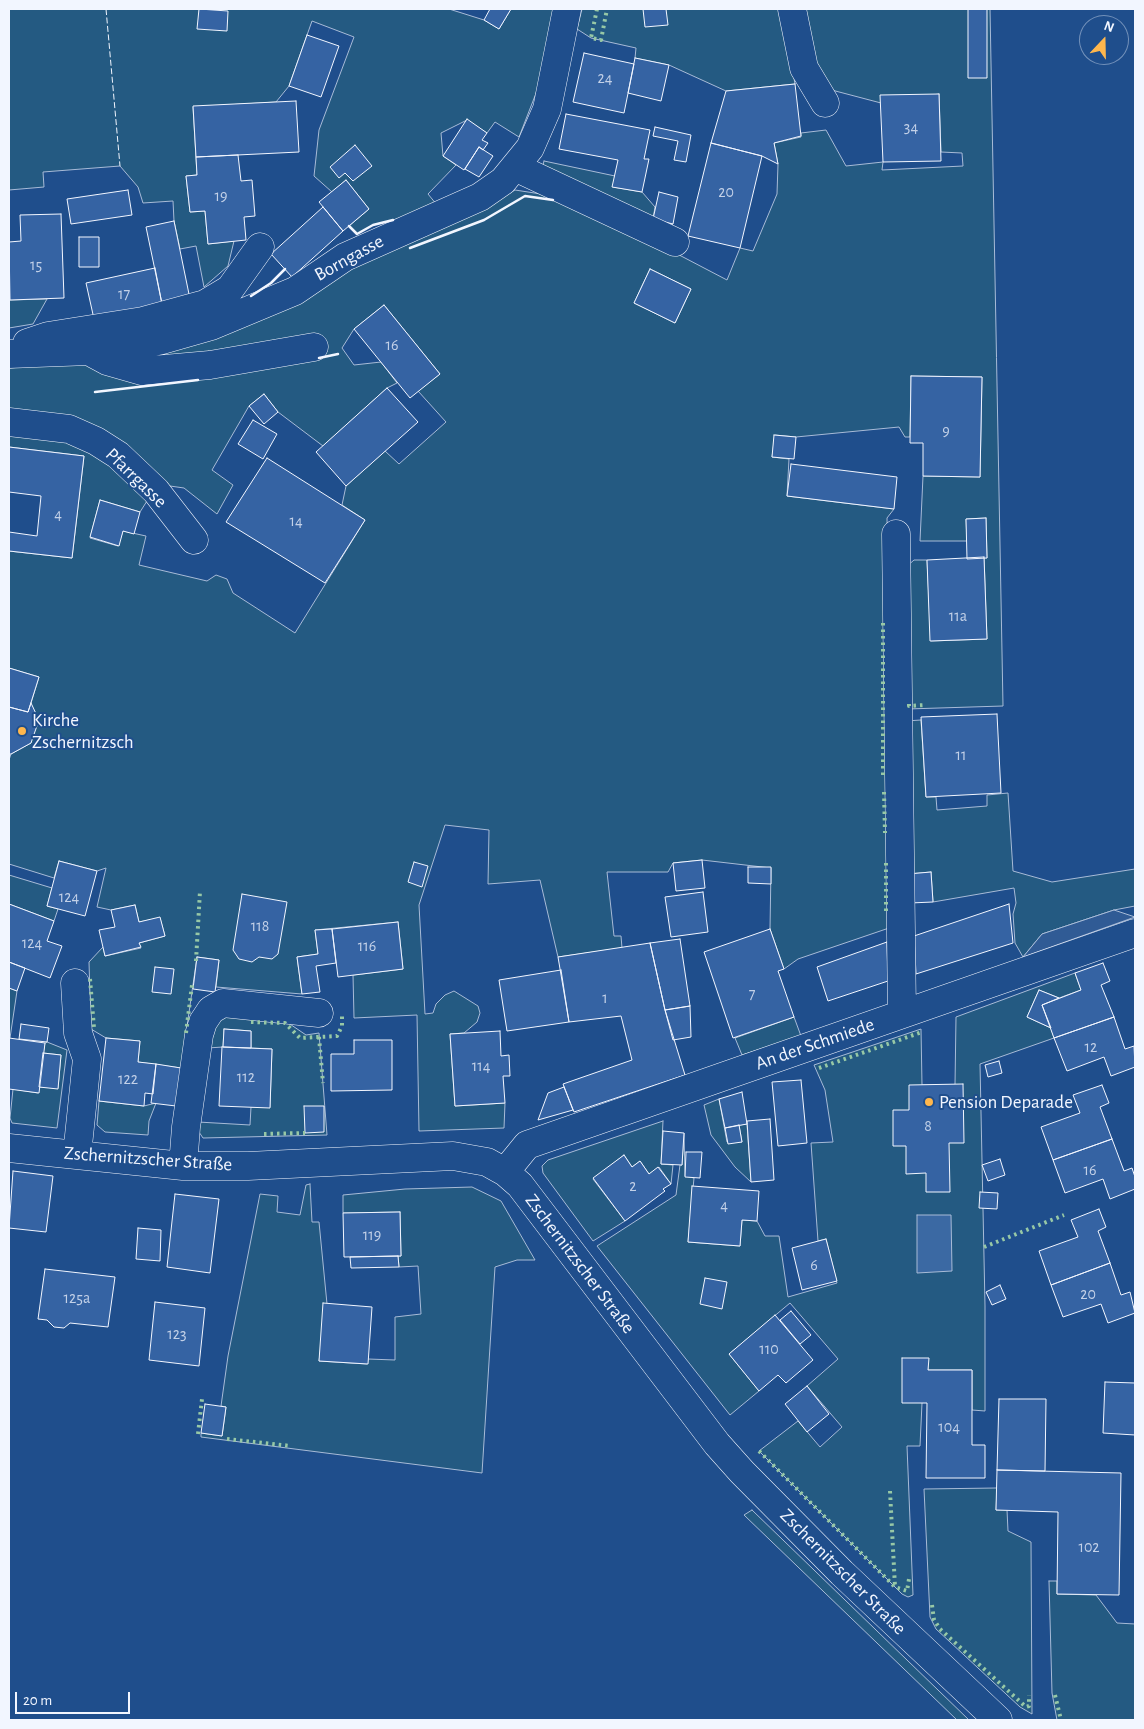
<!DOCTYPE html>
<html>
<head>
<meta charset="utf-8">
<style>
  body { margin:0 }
  #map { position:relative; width:1144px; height:1729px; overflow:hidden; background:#1f4e8c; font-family:"Alegreya Sans",sans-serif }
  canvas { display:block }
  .frame { position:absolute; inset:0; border:10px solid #f2f6ff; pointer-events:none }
  .north { position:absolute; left:1079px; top:15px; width:50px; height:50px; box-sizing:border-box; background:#1f4e8c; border:1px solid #7391ba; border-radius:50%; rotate:21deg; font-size:14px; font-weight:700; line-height:20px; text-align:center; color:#f2f6ff }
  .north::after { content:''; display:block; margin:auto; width:18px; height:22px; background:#ffb74d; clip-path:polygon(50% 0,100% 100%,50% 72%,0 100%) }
  .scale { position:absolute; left:15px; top:1692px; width:115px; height:22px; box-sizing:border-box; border:2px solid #f2f6ff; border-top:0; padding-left:6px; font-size:15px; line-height:18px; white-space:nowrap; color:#f2f6ff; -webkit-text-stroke:4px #1f4e8c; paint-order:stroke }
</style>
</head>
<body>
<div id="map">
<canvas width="1144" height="1729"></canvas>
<div class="frame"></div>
<div class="north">N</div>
<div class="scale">20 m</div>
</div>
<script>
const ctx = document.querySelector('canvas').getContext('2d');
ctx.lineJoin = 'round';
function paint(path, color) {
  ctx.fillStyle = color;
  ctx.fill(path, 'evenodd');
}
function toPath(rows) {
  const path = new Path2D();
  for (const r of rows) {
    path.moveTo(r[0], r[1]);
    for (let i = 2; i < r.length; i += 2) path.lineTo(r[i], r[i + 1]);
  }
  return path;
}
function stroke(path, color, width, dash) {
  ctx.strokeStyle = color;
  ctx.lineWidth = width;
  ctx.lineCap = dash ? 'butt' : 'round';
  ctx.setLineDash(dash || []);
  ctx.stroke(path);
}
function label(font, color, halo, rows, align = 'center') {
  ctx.font = font + ' "Alegreya Sans",sans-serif';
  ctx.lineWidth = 4;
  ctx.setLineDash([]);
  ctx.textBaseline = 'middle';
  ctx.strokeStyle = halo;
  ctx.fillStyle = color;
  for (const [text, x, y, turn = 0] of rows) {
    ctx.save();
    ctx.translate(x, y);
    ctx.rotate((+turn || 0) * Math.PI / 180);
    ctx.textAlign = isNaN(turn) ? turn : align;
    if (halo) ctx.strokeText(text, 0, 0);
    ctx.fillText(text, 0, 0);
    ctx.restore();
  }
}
const green = toPath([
  [9,9,449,9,484,20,499,29,511,9,557,9,540,83,519,137,495,122,487,133,467,120,441,133,443,156,456,165,428,194,437,205,421,213,373,225,357,234,349,226,369,209,346,180,332,192,314,176,319,130,354,37,312,21,289,86,276,102,193,107,197,175,186,176,190,212,205,211,208,244,234,241,228,266,204,287,196,246,180,249,174,221,173,201,143,203,138,187,120,166,43,172,44,187,9,190,9,9],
  [582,9,782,9,795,84,726,91,669,65,635,58,636,48,591,38,577,29,582,9],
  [801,9,990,9,1003,706,907,709,906,567,914,560,927,560,931,641,987,639,984,557,987,558,986,518,966,519,967,541,920,541,923,476,980,477,982,377,911,376,910,437,905,437,899,427,796,437,775,435,772,457,789,459,787,496,894,509,887,518,892,927,798,959,784,969,770,929,771,868,702,860,673,863,668,872,607,872,614,936,621,936,622,948,558,957,540,880,488,884,489,830,445,825,419,905,425,1014,433,1013,436,1004,445,995,454,991,478,1006,480,1013,477,1022,464,1033,450,1034,455,1106,505,1103,504,1128,419,1131,417,1015,354,1018,353,975,403,969,398,922,315,930,318,954,297,957,302,994,216,987,219,960,197,957,181,1068,138,1062,140,1041,106,1038,91,1029,89,962,103,947,105,956,141,948,139,943,165,936,160,918,139,922,135,905,111,910,97,907,106,868,97,871,59,861,54,878,9,864,9,760,11,754,31,743,31,703,39,677,9,668,9,551,72,558,84,456,9,447,9,433,63,437,108,457,147,501,140,512,100,500,90,538,118,546,123,531,146,536,139,565,207,581,216,575,227,579,233,593,295,633,365,520,342,505,346,486,385,451,399,464,446,422,418,391,440,374,384,305,354,329,342,348,354,365,381,362,397,383,387,388,323,446,278,412,264,394,249,406,212,470,233,485,217,514,184,488,170,486,118,443,9,411,9,368,118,360,367,261,491,204,515,190,554,196,662,246,727,280,740,248,753,251,777,194,778,164,774,143,801,137,801,133,826,130,846,166,883,162,882,170,963,166,962,153,941,152,939,94,881,103,824,88,809,57,801,9],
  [650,269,691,289,675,323,634,303,650,269],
  [544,161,615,176,613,187,642,192,655,207,653,219,673,224,666,229,542,169,544,161],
  [47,299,33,324,9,328,9,300,47,299],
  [921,720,926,797,936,797,937,810,987,806,987,795,1008,793,1013,871,1052,882,1135,869,1135,906,1114,910,1042,934,1023,957,1015,943,1013,914,1016,903,1014,888,933,902,931,872,908,874,905,721,921,720],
  [9,875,52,888,47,906,58,909,54,921,9,904,9,875],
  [1075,973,1081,990,1059,998,1039,990,1027,1017,1051,1028,1054,1038,980,1064,985,1306,985,1411,972,1410,972,1370,928,1370,928,1358,922,1403,920,1446,907,1446,913,1595,908,1597,902,1594,759,1451,798,1421,820,1447,842,1427,807,1386,838,1359,790,1303,729,1354,759,1391,730,1415,597,1246,676,1195,680,1165,682,1165,684,1133,685,1176,694,1178,688,1242,740,1246,742,1220,757,1221,765,1236,779,1236,788,1297,837,1283,826,1239,818,1241,811,1143,833,1142,825,1090,814,1065,921,1029,922,1085,955,1085,956,1017,1075,973],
  [9,988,17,991,10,1038,9,1038,9,988],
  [229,1016,284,1020,306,1035,319,1033,327,1135,203,1138,197,1129,198,1122,250,1125,251,1107,270,1107,272,1049,251,1048,251,1031,224,1029,223,1047,207,1048,214,1022,229,1016],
  [794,1017,801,1036,742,1055,735,1038,794,1017],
  [47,1042,67,1050,57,1128,12,1123,10,1118,13,1089,38,1093,39,1087,58,1088,61,1055,43,1053,45,1043,47,1042],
  [719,1099,727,1142,742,1142,739,1125,747,1124,751,1182,735,1167,711,1135,704,1105,719,1099],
  [99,1101,144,1106,156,1103,149,1121,148,1135,105,1132,97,1125,99,1101],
  [663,1121,661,1164,673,1165,671,1184,659,1167,649,1174,640,1161,632,1167,624,1155,593,1179,625,1221,593,1241,543,1173,542,1166,548,1160,663,1121],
  [310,1184,312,1222,319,1222,327,1304,319,1361,367,1364,368,1359,395,1360,395,1317,421,1314,418,1266,399,1267,398,1256,401,1256,400,1212,343,1213,343,1195,405,1189,472,1187,501,1201,535,1260,517,1260,495,1267,482,1473,201,1437,201,1433,222,1436,226,1407,221,1406,228,1356,260,1194,278,1196,277,1212,300,1215,306,1185,310,1184],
  [997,1488,996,1510,1007,1510,1008,1531,1031,1542,1032,1714,1020,1707,936,1629,930,1617,924,1489,997,1488],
  [752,1510,969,1720,957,1720,744,1515,752,1510],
  [1049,1581,1057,1581,1057,1594,1096,1595,1117,1623,1135,1624,1135,1720,1057,1720,1052,1693,1049,1581]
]);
paint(green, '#245a82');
stroke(green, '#a8bbd7', 1);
const parking = toPath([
  [1114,910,1135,917,1023,957,1042,934,1114,910]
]);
paint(parking, '#305b95');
stroke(parking, '#a8bbd7', 1);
const water = toPath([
  [917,1215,951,1215,952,1271,917,1273,917,1215]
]);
paint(water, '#3b69a3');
stroke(water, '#a8bbd7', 1);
const building = toPath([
  [199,9,228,11,227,31,197,29,199,9],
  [490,9,511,9,499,29,484,20,490,9],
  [643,9,666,9,668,25,645,27,643,9],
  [968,9,987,9,987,78,968,78,968,9],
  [307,35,339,46,321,97,289,86,307,35],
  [584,53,634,64,624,113,573,102,584,53],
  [635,58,669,65,661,101,628,93,635,58],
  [795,84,801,136,774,143,778,164,762,156,711,143,726,91,795,84],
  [939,94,941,161,883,162,880,95,939,94],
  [296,101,299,152,196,157,193,106,296,101],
  [566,114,650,130,644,159,649,159,642,192,612,187,618,160,559,149,566,114],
  [467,119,487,133,482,140,488,143,483,150,479,147,464,170,443,156,467,119],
  [655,127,691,135,686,162,674,160,678,141,653,136,655,127],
  [711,143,762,156,740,248,688,236,711,143],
  [355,145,372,166,353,181,345,173,339,178,330,167,355,145],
  [479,147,493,156,479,177,465,169,479,147],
  [238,155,241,181,252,180,255,216,244,217,246,240,208,244,205,211,190,212,186,176,197,175,196,157,238,155],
  [346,180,369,209,343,231,319,202,346,180],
  [128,190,132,215,71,224,67,199,128,190],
  [659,192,678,197,673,224,653,219,659,192],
  [323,207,343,231,292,277,271,254,323,207],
  [61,214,64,298,10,300,9,242,21,241,20,215,61,214],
  [174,221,190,299,162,304,146,227,174,221],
  [79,237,99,237,99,267,79,267,79,237],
  [155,268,162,304,94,319,86,283,155,268],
  [650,269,691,289,675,323,634,303,650,269],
  [384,305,440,374,410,398,354,329,384,305],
  [911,376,982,377,980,477,923,476,923,443,910,443,911,376],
  [387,388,418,422,346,486,316,452,387,388],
  [264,394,278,412,264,424,249,406,264,394],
  [253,420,277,434,263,459,238,444,253,420],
  [774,435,796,437,794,459,772,457,774,435],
  [9,447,84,456,72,558,9,551,9,532,37,536,41,496,9,492,9,447],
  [267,458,365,520,325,583,226,522,267,458],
  [791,464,897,477,894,509,787,496,791,464],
  [100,500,140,512,134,534,123,531,119,546,90,537,100,500],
  [986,518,987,558,967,559,966,519,986,518],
  [984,557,987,639,930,641,927,560,984,557],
  [9,668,39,677,28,712,9,707,9,668],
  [31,703,39,720,31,743,11,754,9,754,9,707,28,712,31,703],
  [997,714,1001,793,926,797,921,717,997,714],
  [702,860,705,888,676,891,673,863,702,860],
  [59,861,97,871,85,916,47,906,59,861],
  [414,862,428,866,422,887,408,882,414,862],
  [748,867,771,867,771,884,748,883,748,867],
  [931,872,933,902,910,903,908,874,931,872],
  [703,892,708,932,671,937,665,897,703,892],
  [242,894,287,902,278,954,272,959,259,957,252,962,239,959,233,950,242,894],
  [9,904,54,921,47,941,62,946,50,978,9,962,9,904],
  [1009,904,1013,943,916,974,914,936,1009,904],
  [135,905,139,922,160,917,165,936,139,943,141,947,105,956,99,930,115,927,111,910,135,905],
  [398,922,403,969,338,977,332,929,398,922],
  [332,929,336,963,316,966,320,992,302,994,297,957,318,954,315,930,332,929],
  [770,929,784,969,778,971,794,1017,733,1038,704,952,770,929],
  [680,939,690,1006,665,1010,650,943,680,939],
  [887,942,888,981,828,1001,817,967,887,942],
  [650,943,665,1010,685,1075,574,1112,563,1084,632,1060,621,1016,569,1022,558,957,650,943],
  [197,957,219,960,215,992,193,989,197,957],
  [9,962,25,968,17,991,9,988,9,962],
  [1103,963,1110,981,1101,985,1114,1017,1054,1038,1042,1005,1081,990,1075,973,1103,963],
  [155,967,174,969,171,994,152,992,155,967],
  [561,970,569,1022,507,1031,499,980,561,970],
  [1039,990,1059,998,1042,1005,1051,1028,1027,1017,1039,990],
  [690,1006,691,1037,673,1040,665,1010,690,1006],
  [1114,1017,1125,1049,1134,1046,1135,1067,1111,1076,1104,1057,1067,1071,1054,1038,1114,1017],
  [21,1024,49,1028,47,1042,19,1039,21,1024],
  [224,1029,251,1031,251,1048,223,1047,224,1029],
  [500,1031,501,1056,509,1055,510,1076,503,1076,505,1103,455,1106,450,1034,500,1031],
  [9,1038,45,1043,39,1093,9,1089,9,1038],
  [106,1038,140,1041,138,1062,156,1064,153,1094,145,1093,144,1106,99,1101,106,1038],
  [354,1040,392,1040,392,1090,331,1091,331,1054,354,1054,354,1040],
  [222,1047,272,1049,270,1108,219,1106,222,1047],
  [43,1053,61,1055,58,1089,39,1087,43,1053],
  [999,1061,1002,1073,988,1077,985,1065,999,1061],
  [156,1064,181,1068,176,1106,151,1103,156,1064],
  [801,1080,807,1143,778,1146,772,1082,801,1080],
  [963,1084,964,1143,949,1143,950,1192,926,1192,926,1173,906,1174,906,1146,893,1146,893,1110,909,1110,909,1085,963,1084],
  [1102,1085,1109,1103,1100,1107,1112,1139,1053,1160,1041,1127,1080,1113,1073,1095,1102,1085],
  [564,1087,573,1110,538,1120,548,1093,564,1087],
  [742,1092,747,1124,725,1128,719,1099,742,1092],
  [304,1106,324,1106,324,1132,305,1133,304,1106],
  [770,1119,774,1180,751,1182,747,1121,770,1119],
  [739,1125,742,1142,728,1144,725,1128,739,1125],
  [663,1131,684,1133,682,1165,661,1164,663,1131],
  [1112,1139,1124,1171,1132,1168,1135,1177,1135,1189,1110,1199,1103,1179,1065,1193,1053,1160,1112,1139],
  [686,1152,702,1152,700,1178,685,1177,686,1152],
  [624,1155,632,1167,640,1161,649,1174,658,1167,671,1184,663,1189,665,1191,625,1221,593,1178,624,1155],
  [1000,1159,1005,1175,988,1181,982,1165,1000,1159],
  [13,1171,53,1176,46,1232,9,1228,13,1171],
  [692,1186,759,1191,757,1221,742,1220,740,1246,688,1242,692,1186],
  [980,1192,998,1193,997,1209,979,1208,980,1192],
  [175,1194,219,1199,210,1273,167,1267,175,1194],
  [1099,1209,1106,1227,1098,1231,1110,1263,1051,1285,1039,1251,1078,1237,1071,1220,1099,1209],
  [400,1212,401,1256,344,1257,343,1213,400,1212],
  [138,1228,161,1230,160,1261,136,1259,138,1228],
  [826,1239,837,1281,802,1290,792,1248,826,1239],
  [398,1256,399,1267,351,1268,350,1257,398,1256],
  [1110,1263,1121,1295,1130,1292,1135,1313,1108,1323,1101,1304,1063,1317,1051,1285,1110,1263],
  [45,1269,115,1277,108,1327,70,1323,64,1328,54,1327,47,1320,38,1319,45,1269],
  [705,1278,727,1282,722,1309,700,1304,705,1278],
  [1000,1285,1006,1299,992,1305,986,1292,1000,1285],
  [155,1302,205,1308,199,1366,149,1360,155,1302],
  [323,1303,372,1307,368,1364,319,1361,323,1303],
  [791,1311,811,1335,800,1344,780,1320,791,1311],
  [775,1315,813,1360,786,1383,778,1375,759,1391,729,1354,775,1315],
  [902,1358,929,1358,928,1370,972,1370,972,1445,985,1445,985,1478,926,1478,927,1403,902,1403,902,1358],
  [1105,1382,1135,1383,1135,1435,1103,1433,1105,1382],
  [807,1386,829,1414,807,1432,785,1404,807,1386],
  [999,1399,1046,1399,1045,1471,997,1470,999,1399],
  [205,1404,226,1407,222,1436,201,1433,205,1404],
  [997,1470,1121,1473,1119,1595,1057,1594,1058,1512,996,1510,997,1470]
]);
paint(building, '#3563a3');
stroke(building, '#f2f6ff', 1);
const minor = toPath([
  [792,9,804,68,825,103],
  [515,167,675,242],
  [27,343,48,336,143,321,205,304,230,289,260,247],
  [9,354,116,350,162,340,211,326,295,291,345,257,480,197,503,181,530,148,547,109,567,9],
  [94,354,107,361,142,371,210,365,314,347],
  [9,422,69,429,96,441,118,455,156,491,194,540],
  [896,534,902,1014],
  [75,983,78,1033,87,1059,77,1155],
  [9,1148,183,1166,248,1166,453,1156,487,1162,505,1172,520,1185,717,1444,742,1472,842,1573,998,1720],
  [183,1166,186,1127,199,1035,203,1022,211,1010,223,1003,319,1013],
  [505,1172,527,1145,1135,933]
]);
stroke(minor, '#f2f6ff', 29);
stroke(minor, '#1f4e8c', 28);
stroke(toPath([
  [597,9,591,38,601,40,607,9],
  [883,623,883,779],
  [909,704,909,706,926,705],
  [884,792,885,833],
  [886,911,886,862],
  [196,961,200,891],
  [90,979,94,1028],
  [251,1022,285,1023,300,1038,337,1036,342,1026,342,1015],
  [186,1033,192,985],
  [319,1037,323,1083],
  [819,1068,922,1032],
  [264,1134,305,1133],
  [984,1247,1064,1215],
  [198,1434,202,1399],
  [227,1439,291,1446],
  [759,1451,895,1587,907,1591,909,1579],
  [890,1491,895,1587],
  [932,1605,934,1620,940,1629,1026,1707,1029,1706,1029,1695],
  [1055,1695,1061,1720]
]), '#97c8a6', 4, [2.5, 4]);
stroke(toPath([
  [106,9,120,166]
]), '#f2f6ff', 1, [6, 2.5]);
stroke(toPath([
  [349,226,357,234,373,225,393,220],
  [410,248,484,220,525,196,553,200],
  [251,296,271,283,285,269],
  [319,358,338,354],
  [95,392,198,380]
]), '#f2f6ff', 2.5);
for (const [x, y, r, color] of [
  [22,731,5,"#ffb74d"],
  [929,1102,5,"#ffb74d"]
]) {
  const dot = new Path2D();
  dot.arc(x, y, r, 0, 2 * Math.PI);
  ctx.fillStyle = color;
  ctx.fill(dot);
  stroke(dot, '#1f4e8c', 2);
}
label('16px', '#c3d1e8', null, [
  ["24",605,78],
  ["34",911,127],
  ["20",726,192],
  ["19",221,196],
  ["15",36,265],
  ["17",124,294],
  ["16",392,345],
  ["9",946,431],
  ["4",58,514],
  ["14",296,521],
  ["11a",958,616],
  ["11",961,755],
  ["124",69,897],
  ["118",260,926],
  ["124",32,943],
  ["116",367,946],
  ["7",752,994],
  ["1",605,998],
  ["12",1091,1047],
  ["114",481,1066],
  ["112",246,1077],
  ["122",128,1079],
  ["8",928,1126],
  ["16",1090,1170],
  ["2",633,1186],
  ["4",724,1205],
  ["119",372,1235],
  ["6",814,1265],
  ["20",1088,1294],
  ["125a",77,1298],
  ["123",177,1334],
  ["110",769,1349],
  ["104",949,1427],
  ["102",1089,1547]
]);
label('19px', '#f2f6ff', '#1f4e8c', [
  ["Borngasse",349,258,-29],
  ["Pfarrgasse",136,478,44],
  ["An der Schmiede",815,1044,-19],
  ["Zschernitzscher Straße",148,1159,4],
  ["Zschernitzscher Straße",580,1264,53],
  ["Zschernitzscher Straße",843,1572,45]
]);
label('19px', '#f2f6ff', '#1f4e8c', [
  ["Kirche",32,720],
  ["Zschernitzsch",32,742],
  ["Pension Deparade",939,1102]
], 'left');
</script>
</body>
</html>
